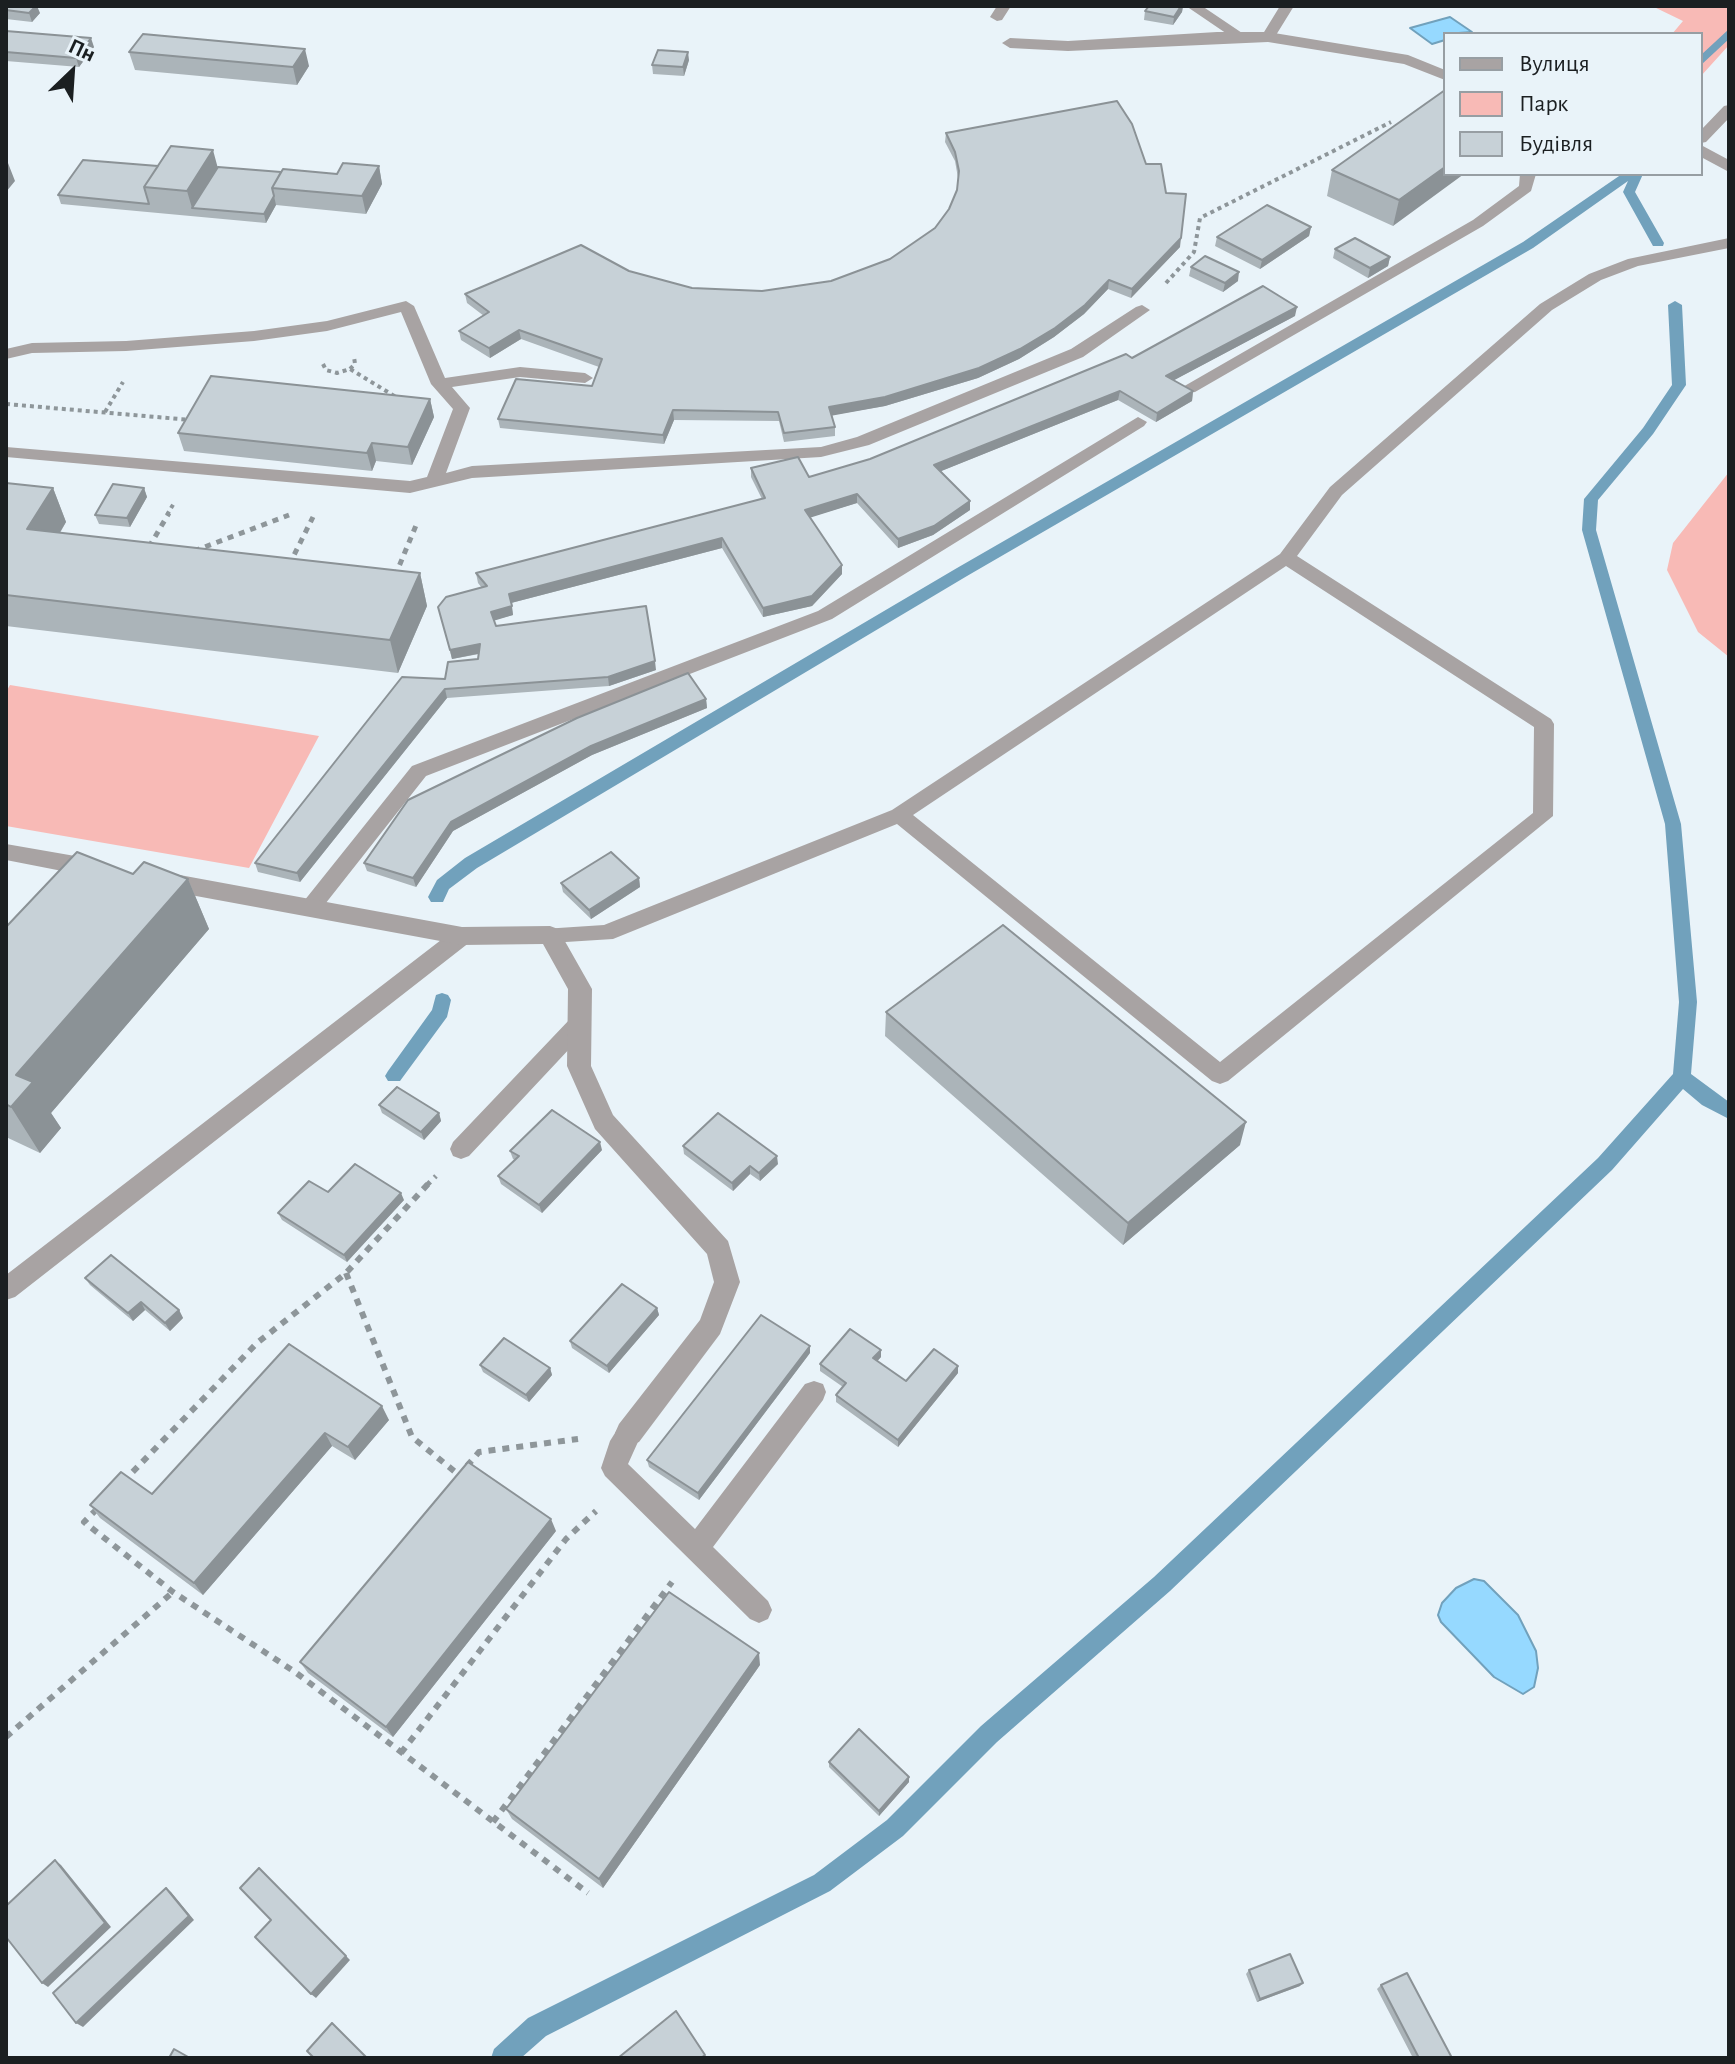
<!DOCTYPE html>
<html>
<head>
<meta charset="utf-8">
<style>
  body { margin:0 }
  #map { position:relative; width:1735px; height:2064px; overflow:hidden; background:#e9f3f9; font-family:"Alegreya Sans",sans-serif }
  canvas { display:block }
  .frame { position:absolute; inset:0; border:8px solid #1b1f21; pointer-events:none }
  .legend { position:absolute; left:1443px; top:32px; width:260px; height:144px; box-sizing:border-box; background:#e9f3f9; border:2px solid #979ea3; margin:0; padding:10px 14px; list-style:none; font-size:24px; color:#1b1f21 }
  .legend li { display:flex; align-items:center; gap:16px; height:40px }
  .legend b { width:40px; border:2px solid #979ea3 }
  .north { position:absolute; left:32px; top:32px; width:80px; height:80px; -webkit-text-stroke:6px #e9f3f9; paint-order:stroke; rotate:25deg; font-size:22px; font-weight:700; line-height:32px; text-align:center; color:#1b1f21 }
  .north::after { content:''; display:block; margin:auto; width:28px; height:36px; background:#1b1f21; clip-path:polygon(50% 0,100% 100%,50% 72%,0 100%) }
</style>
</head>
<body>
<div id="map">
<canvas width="1735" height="2064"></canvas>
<div class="frame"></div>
<ul class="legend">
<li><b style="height:10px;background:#a8a3a3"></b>Вулиця</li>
<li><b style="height:22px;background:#f8bab6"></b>Парк</li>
<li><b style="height:22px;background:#c7d1d7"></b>Будівля</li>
</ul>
<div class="north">Пн</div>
</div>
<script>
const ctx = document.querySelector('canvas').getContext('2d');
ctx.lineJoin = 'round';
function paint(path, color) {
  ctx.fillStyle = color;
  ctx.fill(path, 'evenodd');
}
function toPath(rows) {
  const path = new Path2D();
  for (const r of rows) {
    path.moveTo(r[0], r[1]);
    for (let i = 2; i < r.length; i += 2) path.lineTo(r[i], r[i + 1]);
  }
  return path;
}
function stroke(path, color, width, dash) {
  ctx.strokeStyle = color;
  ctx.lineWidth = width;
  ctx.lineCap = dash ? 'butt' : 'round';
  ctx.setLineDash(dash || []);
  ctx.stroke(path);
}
paint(toPath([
  [1652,6,1729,6,1729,45,1701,76,1701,34,1672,34,1683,21],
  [1729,472,1729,657,1698,632,1667,570,1673,543],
  [10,685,319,736,249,868,6,826,6,692]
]), '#f8bab6');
const water = toPath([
  [1450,17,1472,32,1445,34,1445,40,1432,44,1410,28,1450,17],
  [1474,1579,1484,1581,1518,1615,1536,1651,1538,1668,1534,1687,1523,1694,1494,1677,1441,1622,1438,1615,1442,1603,1456,1588,1474,1579]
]);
paint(water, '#96d9ff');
stroke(water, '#71a1bc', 2);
paint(toPath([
  [1729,29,1729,39,1701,65,1701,55,1729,29],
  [1622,174,1643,174,1635,192,1664,243,1663,246,1653,246,1623,192,1628,181,1533,248,967,576,477,868,449,889,443,902,431,902,428,897,437,880,465,858,957,568,1523,242,1622,174],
  [1675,301,1682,305,1686,385,1653,434,1598,500,1596,530,1681,824,1697,1002,1691,1074,1729,1102,1729,1119,1702,1105,1683,1089,1612,1170,1170,1591,997,1742,903,1836,830,1891,546,2036,521,2058,491,2058,494,2049,528,2018,814,1875,887,1820,981,1726,1154,1577,1598,1158,1673,1074,1679,1002,1665,824,1582,530,1584,499,1643,428,1672,385,1668,305,1675,301],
  [442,993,448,995,451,1000,447,1017,400,1081,388,1081,385,1076,388,1071,432,1010,436,995,442,993]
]), '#71a1bc');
stroke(toPath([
  [1166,283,1194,252,1200,218,1391,122],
  [323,364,326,370,337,373,350,369,396,397],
  [350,369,355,364,354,357],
  [6,404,191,420],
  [105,412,123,382],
  [167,515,174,503]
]), '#8e969a', 4, [4, 4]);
stroke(toPath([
  [149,547,169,513],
  [194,551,289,515],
  [289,565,313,517],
  [395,576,417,523],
  [426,1186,436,1176]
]), '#8e969a', 5, [6, 6]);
stroke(toPath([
  [346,1273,412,1437,459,1475],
  [467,1466,479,1452,578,1439],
  [123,1482,257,1343,346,1273,428,1184],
  [97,1509,84,1522,173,1592,295,1672,588,1893],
  [6,1737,173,1592],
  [401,1753,566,1539,596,1511],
  [493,1822,672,1582]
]), '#8e969a', 6, [7, 7]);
paint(toPath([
  [997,6,1011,6,1002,20,997,21,990,17,997,6],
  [1186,6,1202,6,1248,37,1236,40,1186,6],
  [1280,6,1294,6,1273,40,1263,40,1261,37,1280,6],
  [1729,105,1729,118,1706,142,1701,143,1701,130,1724,106,1729,105],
  [1520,174,1536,174,1531,191,1483,226,1195,392,1189,393,1181,388,1473,220,1519,186,1520,174],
  [1729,238,1729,248,1638,266,1601,280,1552,310,1342,495,1297,556,1551,719,1554,724,1553,816,1228,1081,1220,1084,1212,1081,897,824,613,939,550,943,543,941,539,935,543,929,604,925,892,810,1280,554,1330,487,1540,304,1589,274,1628,259,1729,238],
  [1286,566,1534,727,1533,813,1220,1062,913,815,1286,566],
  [406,301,414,306,445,378,520,367,585,373,593,378,585,383,520,377,452,387,470,408,446,473,472,466,821,447,857,437,1071,349,1136,307,1142,305,1150,310,1083,357,869,445,821,457,472,478,410,493,6,457,6,447,410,481,427,477,453,409,431,384,401,312,327,331,254,341,126,351,32,353,6,359,6,349,32,343,126,341,254,331,327,321,406,301],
  [1138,417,1147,422,1144,426,832,619,426,776,318,913,304,913,301,907,304,901,412,766,818,611,1138,417],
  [462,928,470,930,473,936,470,942,15,1297,6,1300,6,1275,454,930,462,928],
  [579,1015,587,1018,590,1024,587,1030,469,1156,461,1159,453,1156,450,1149,453,1142,571,1018,579,1015],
  [814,1381,823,1384,826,1392,823,1400,713,1547,768,1601,772,1610,768,1619,759,1623,750,1619,605,1476,601,1468,610,1441,620,1425,629,1421,638,1425,642,1433,628,1464,695,1529,805,1384,814,1381]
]), '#a8a3a3');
paint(toPath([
  [1217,32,1268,32,1408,55,1445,70,1445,80,1404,64,1268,42,1068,51,1010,48,1002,43,1010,38,1068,41,1217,32],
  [1701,145,1729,160,1729,172,1701,157,1701,145],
  [6,844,98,860,106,863,109,869,106,875,98,878,6,860,6,844],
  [158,871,462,927,550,926,558,929,592,989,591,1066,613,1115,728,1241,740,1282,720,1334,639,1442,629,1446,619,1442,615,1433,619,1424,700,1320,714,1282,707,1254,595,1129,567,1066,568,989,543,944,462,945,158,889,150,886,147,880,150,874,158,871]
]), '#a8a3a3');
paint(toPath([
  [6,6,40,13,32,22,6,19],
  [1149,6,1183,6,1182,12,1173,25,1144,20,1145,11],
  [6,31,94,47,79,67,6,61],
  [129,52,309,66,297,85,135,70],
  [689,60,684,76,653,74,652,65],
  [1445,90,1393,226,1327,196,1332,170],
  [946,133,1146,164,1166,193,1180,247,1131,298,1108,289,1084,314,1054,337,1019,359,978,378,885,406,832,415,835,427,835,436,784,442,779,421,674,420,664,444,500,428,498,419,592,386,599,367,521,339,490,358,461,340,459,331,484,316,467,303,465,294,629,271,692,288,762,291,831,281,890,259,935,228,949,209,957,190,958,178,955,161,945,142],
  [158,166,218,167,281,172,337,174,379,166,382,184,366,214,276,205,266,223,61,204,58,195],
  [1311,227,1309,236,1260,269,1215,246,1217,237],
  [1335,249,1390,257,1388,266,1368,278,1333,258],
  [1191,267,1238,281,1223,292,1189,276],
  [1295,316,1174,380,1193,391,1192,401,1156,422,1118,400,941,471,970,501,970,510,933,535,898,548,857,503,810,517,842,565,842,574,812,606,763,617,722,548,511,603,513,615,494,620,496,626,656,670,609,686,447,698,300,882,258,872,255,863,445,679,478,659,479,654,452,659,438,607,482,588,478,583,476,573,762,499,751,477,751,468,809,477,870,459,1132,358],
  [430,399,434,417,412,465,376,461,372,471,184,451,178,433],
  [6,483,53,488,66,522,60,533,420,573,427,606,398,673,6,626],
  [144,488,147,497,130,527,99,524,95,515],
  [706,699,707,708,592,755,453,831,416,887,367,871,364,863],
  [133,874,188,879,209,929,51,1113,61,1128,40,1153,6,1137,6,927],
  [639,878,640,887,591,919,563,892,561,883],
  [886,1012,1240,1145,1123,1245,885,1036],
  [379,1105,439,1113,441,1121,424,1140,382,1113],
  [683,1146,778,1164,760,1181,750,1174,733,1191,684,1154],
  [602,1150,542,1213,501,1184,498,1176,515,1160,513,1159,510,1151],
  [328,1192,404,1200,347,1262,282,1220,278,1213],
  [85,1278,179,1310,183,1318,170,1331,145,1310,133,1321,90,1285],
  [657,1308,659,1315,609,1373,572,1348,570,1341],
  [289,1344,389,1420,355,1460,332,1446,203,1595,100,1518,90,1505,152,1494],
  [810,1353,699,1500,649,1467,647,1460],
  [881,1357,877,1361,906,1381,958,1373,898,1447,836,1402,836,1395,843,1387,820,1371,820,1364],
  [480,1365,550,1368,552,1375,529,1402,483,1372],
  [556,1531,393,1737,308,1673,300,1662],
  [760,1665,603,1888,512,1819,506,1809],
  [829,1762,909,1777,909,1782,879,1816,829,1767],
  [1249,1970,1300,1986,1257,2002,1246,1974],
  [1381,1985,1452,2058,1413,2058,1377,1989]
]), '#abb4b9');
paint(toPath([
  [36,6,37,6,40,13,32,22,29,13],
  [1181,6,1183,6,1182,12,1173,25,1174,17],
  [91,38,94,47,79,67,76,58],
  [305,49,309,66,297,85,293,67],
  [688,52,689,60,684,76,683,67],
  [213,150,220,176,192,208,187,191],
  [8,163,15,181,6,192,6,165],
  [379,166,382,184,366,214,362,196],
  [1445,167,1445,174,1464,174,1393,226,1399,200],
  [274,196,276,205,266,223,264,214],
  [1311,227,1309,236,1260,269,1262,260],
  [1181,238,1180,247,1131,298,1132,289],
  [1390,257,1388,266,1368,278,1370,268],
  [1239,272,1238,281,1223,292,1225,283],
  [1109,280,1108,289,1084,314,1054,337,1019,359,978,378,885,406,830,416,829,407],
  [1297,307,1295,316,1165,385,1166,376],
  [519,330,521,339,490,358,489,348],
  [1120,391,1118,400,934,474,934,465],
  [1193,391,1192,401,1156,422,1157,413],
  [430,399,434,417,412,465,408,447],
  [673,410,674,420,664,444,663,435],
  [372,443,376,461,372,471,367,453],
  [53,488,66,522,42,562,27,529],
  [144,488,147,497,130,527,127,518],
  [857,494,857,503,806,519,805,510],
  [970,501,970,510,933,535,898,548,898,539],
  [722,538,722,548,511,603,509,594],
  [842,565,842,574,812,606,763,617,763,608],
  [420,573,427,606,398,673,390,640],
  [512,606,513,615,493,621,491,612],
  [480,644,482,653,452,659,450,650],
  [655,661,656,670,609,686,608,677],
  [445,689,447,698,300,882,297,873],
  [706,699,707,708,592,755,453,831,416,887,413,878,451,822,591,746],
  [639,878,640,887,591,919,589,910],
  [188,879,209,929,51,1113,61,1128,40,1153,11,1107,16,1075],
  [439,1113,441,1121,424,1140,421,1132],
  [1246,1122,1240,1145,1123,1245,1128,1223],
  [600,1142,602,1150,542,1213,539,1205],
  [777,1156,778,1164,760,1181,759,1173],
  [750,1166,750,1174,733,1191,732,1183],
  [401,1193,404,1200,347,1262,344,1255],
  [141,1302,145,1310,133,1321,128,1313],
  [657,1308,659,1315,609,1373,607,1366],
  [179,1310,183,1318,170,1331,165,1323],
  [810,1346,810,1353,699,1500,698,1493],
  [881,1350,881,1357,873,1366,873,1358],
  [958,1366,958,1373,898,1447,898,1440],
  [550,1368,552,1375,529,1402,526,1395],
  [382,1406,389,1420,355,1460,348,1447],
  [325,1433,332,1446,203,1595,194,1583],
  [551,1519,556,1531,393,1737,386,1727],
  [759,1653,760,1665,603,1888,599,1879],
  [909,1777,909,1782,879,1816,879,1811],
  [55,1860,61,1865,111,1927,48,1987,42,1983],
  [264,1873,350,1960,316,1998,311,1994],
  [166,1888,171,1892,194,1920,83,2027,76,2023],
  [1303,1983,1300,1986,1257,2002,1260,1999]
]), '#8b9296');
const building = toPath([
  [6,6,36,6,29,13,6,10,6,6],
  [1149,6,1181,6,1174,17,1145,11,1149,6],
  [6,31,91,38,76,58,6,52,6,31],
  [143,34,305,49,293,67,129,52,143,34],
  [658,50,688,52,683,67,652,65,658,50],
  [1445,90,1445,167,1399,200,1332,170,1445,90],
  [1117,101,1132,124,1146,164,1161,164,1166,193,1186,194,1181,238,1132,289,1109,280,1085,305,1055,328,1020,349,979,368,885,397,829,407,835,427,784,433,778,412,673,410,663,435,498,419,516,379,592,386,602,359,519,330,489,348,459,331,489,312,465,294,581,245,629,271,692,288,762,291,831,281,890,259,935,228,949,209,957,190,959,171,955,152,946,133,1117,101],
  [171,146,213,150,187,191,144,187,171,146],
  [83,160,158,166,144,187,149,204,58,195,83,160],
  [343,163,379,166,362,196,272,188,283,169,337,174,343,163],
  [218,167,281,172,272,188,274,196,264,214,192,208,218,167],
  [1267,205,1311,227,1262,260,1217,237,1267,205],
  [1355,238,1390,257,1370,268,1335,249,1355,238],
  [1205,256,1239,272,1225,283,1191,267,1205,256],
  [1263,286,1297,307,1166,376,1193,391,1157,413,1120,391,934,465,970,501,934,526,898,539,857,494,805,510,842,565,812,596,763,608,722,538,509,594,512,606,491,612,496,626,646,606,655,661,608,677,445,689,297,873,255,863,402,677,445,679,448,662,478,659,480,644,450,650,438,607,446,597,487,586,476,573,765,498,751,468,798,457,809,477,870,459,1126,354,1132,358,1263,286],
  [211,376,430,399,408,447,372,443,367,453,178,433,211,376],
  [6,483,53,488,27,529,420,573,390,640,6,595,6,483],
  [113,484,144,488,127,518,95,515,113,484],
  [688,673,706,699,591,746,451,822,413,878,364,863,408,800,577,718,688,673],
  [77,852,133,874,144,862,188,879,16,1075,33,1082,11,1107,6,1104,6,927,77,852],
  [611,852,639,878,589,910,561,883,611,852],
  [1003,925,1246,1122,1128,1223,886,1012,1003,925],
  [397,1087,439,1113,421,1132,379,1105,397,1087],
  [552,1110,600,1142,539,1205,498,1176,519,1156,510,1151,552,1110],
  [718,1113,777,1156,759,1173,750,1166,732,1183,683,1146,718,1113],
  [355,1164,401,1193,344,1255,278,1213,309,1181,328,1192,355,1164],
  [111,1255,179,1310,165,1323,141,1302,128,1313,85,1278,111,1255],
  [622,1284,657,1308,607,1366,570,1341,622,1284],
  [761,1315,810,1346,698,1493,647,1460,761,1315],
  [850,1329,881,1350,873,1358,906,1381,934,1349,958,1366,898,1440,836,1395,846,1383,820,1364,850,1329],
  [504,1338,550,1368,526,1395,480,1365,504,1338],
  [289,1344,382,1406,348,1447,325,1433,194,1583,90,1505,121,1472,152,1494,289,1344],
  [468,1462,551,1519,386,1727,300,1662,468,1462],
  [669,1592,759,1653,599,1879,506,1809,669,1592],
  [859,1729,909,1777,879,1811,829,1762,859,1729],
  [55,1860,105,1923,42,1983,6,1937,6,1906,55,1860],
  [259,1868,346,1956,311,1994,255,1937,271,1920,240,1888,259,1868],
  [166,1888,189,1916,76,2023,53,1993,166,1888],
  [1290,1954,1303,1983,1260,1999,1249,1970,1290,1954],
  [1407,1973,1452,2058,1419,2058,1381,1985,1407,1973],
  [676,2011,705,2055,701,2058,618,2058,676,2011],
  [332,2023,367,2058,314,2058,307,2051,332,2023],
  [174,2049,190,2058,169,2058,174,2049]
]);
paint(building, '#c7d1d7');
stroke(building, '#8b9296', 2);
</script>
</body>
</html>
